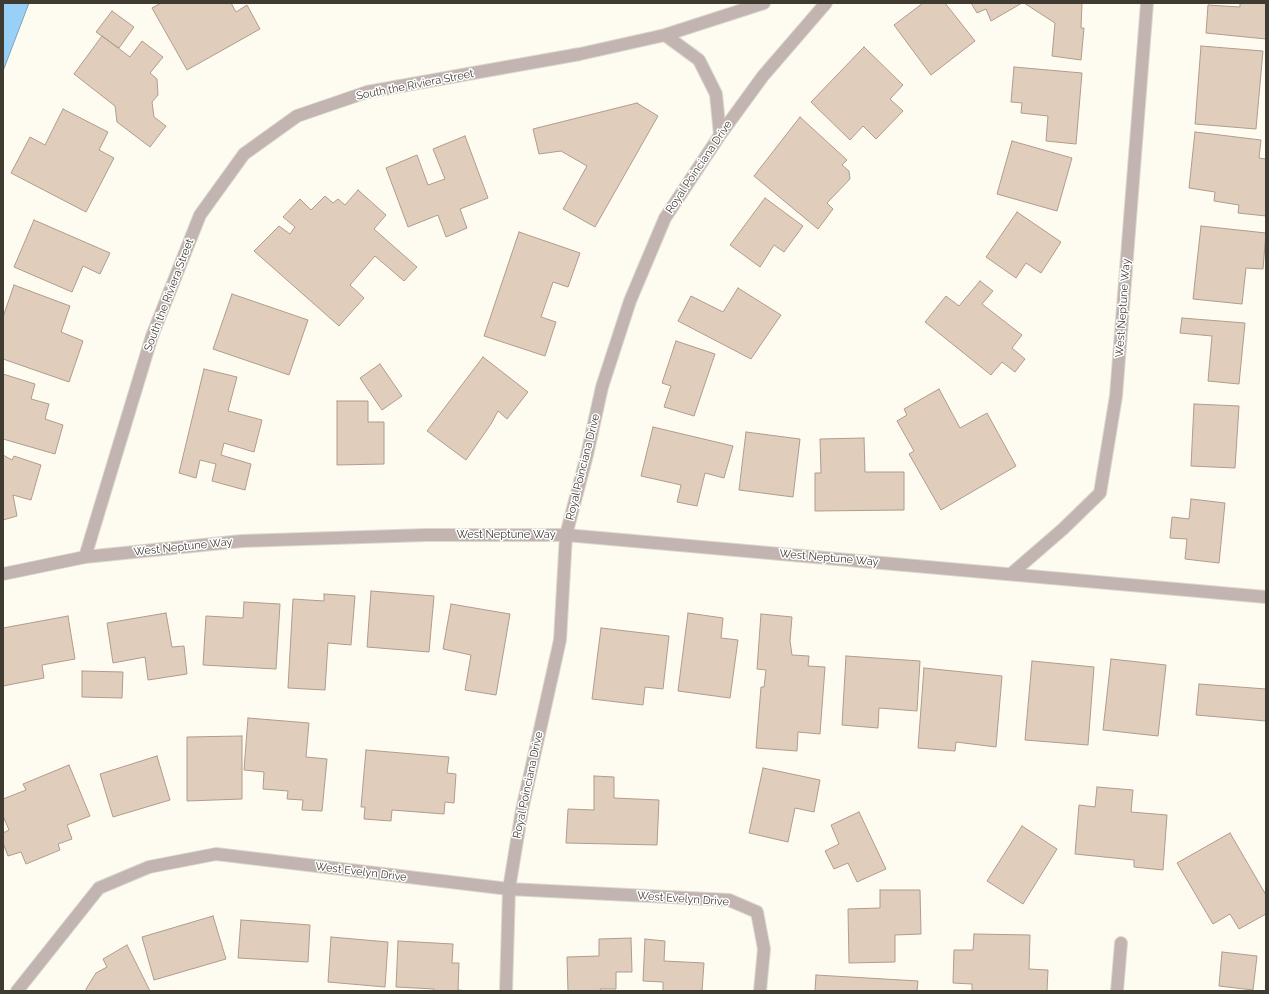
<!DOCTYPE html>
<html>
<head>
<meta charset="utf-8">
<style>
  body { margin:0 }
  #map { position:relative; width:1269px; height:994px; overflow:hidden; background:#fefbf1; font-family:Raleway,sans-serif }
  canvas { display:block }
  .frame { position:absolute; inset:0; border:4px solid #3f3b31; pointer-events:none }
</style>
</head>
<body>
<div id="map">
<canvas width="1269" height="994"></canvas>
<div class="frame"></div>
</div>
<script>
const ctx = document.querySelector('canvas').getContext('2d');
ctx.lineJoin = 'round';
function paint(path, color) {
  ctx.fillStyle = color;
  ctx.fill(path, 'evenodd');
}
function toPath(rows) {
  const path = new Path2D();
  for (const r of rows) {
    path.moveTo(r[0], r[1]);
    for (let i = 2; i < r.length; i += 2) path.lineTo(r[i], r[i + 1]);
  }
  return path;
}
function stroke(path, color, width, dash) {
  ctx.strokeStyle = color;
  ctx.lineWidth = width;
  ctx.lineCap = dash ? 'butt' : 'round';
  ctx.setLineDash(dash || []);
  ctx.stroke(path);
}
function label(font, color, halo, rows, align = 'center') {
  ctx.font = font + ' Raleway,sans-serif';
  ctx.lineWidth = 3;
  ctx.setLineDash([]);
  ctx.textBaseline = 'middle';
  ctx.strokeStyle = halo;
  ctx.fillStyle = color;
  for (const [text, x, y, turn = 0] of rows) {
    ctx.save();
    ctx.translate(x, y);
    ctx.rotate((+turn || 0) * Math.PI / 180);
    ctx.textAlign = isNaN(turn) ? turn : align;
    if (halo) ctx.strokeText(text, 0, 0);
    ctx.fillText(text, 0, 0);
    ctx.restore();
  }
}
const water = toPath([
  [3,3,29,3,3,71,3,3]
]);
paint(water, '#99d0f8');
stroke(water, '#7ea3bc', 1);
const building = toPath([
  [161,3,231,3,236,12,247,5,260,29,187,70,152,8,161,3],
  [923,3,945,3,975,41,931,75,894,25,923,3],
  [971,3,1022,3,991,21,986,9,977,13,971,3],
  [1024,3,1082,3,1081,28,1084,28,1081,60,1052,56,1055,23,1024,3],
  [1240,3,1266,3,1266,39,1206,33,1208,5,1240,7,1240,3],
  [112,11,134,27,119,48,96,32,112,11],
  [102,36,130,57,142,41,163,57,150,73,157,79,158,95,152,102,154,117,166,126,150,147,117,122,115,106,74,74,102,36],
  [1201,46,1263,51,1256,129,1195,124,1201,46],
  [864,47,903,85,890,99,903,111,876,139,863,126,850,140,811,102,864,47],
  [1014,67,1082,73,1076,144,1046,141,1048,116,1021,113,1022,103,1011,102,1014,67],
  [637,103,658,116,595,227,563,209,587,166,561,151,539,154,533,129,637,103],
  [63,109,108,132,99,150,114,158,86,212,11,173,30,137,45,145,63,109],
  [800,117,847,160,842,165,849,171,850,179,827,203,833,209,818,229,754,176,800,117],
  [1195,132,1261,140,1259,158,1266,159,1266,216,1238,213,1239,205,1214,201,1215,192,1189,188,1195,132],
  [465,136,488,198,460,209,467,228,446,237,438,215,408,227,386,168,417,155,428,185,445,179,433,149,465,136],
  [1012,141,1072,158,1057,211,997,194,1012,141],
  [358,190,386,215,374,229,417,267,404,281,375,256,350,285,364,298,339,326,254,251,279,226,290,234,295,227,283,217,300,199,311,210,325,196,333,203,338,199,345,205,358,190],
  [765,198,803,226,784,252,774,245,760,267,730,245,765,198],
  [1017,212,1061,242,1041,273,1026,263,1016,278,986,257,1017,212],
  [34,220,110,253,100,274,83,266,72,292,14,267,34,220],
  [1201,226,1266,233,1263,269,1246,268,1242,304,1193,299,1201,226],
  [519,232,580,253,568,287,553,282,541,317,556,322,545,356,484,336,519,232],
  [980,281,993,291,982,304,1022,335,1012,348,1025,359,1015,372,1002,362,991,375,925,322,946,296,959,306,980,281],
  [14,285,70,306,61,332,83,341,69,382,3,359,3,317,14,285],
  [738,288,781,315,751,359,678,321,691,296,723,312,738,288],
  [232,294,308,320,289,375,213,349,232,294],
  [1182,318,1245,323,1239,384,1208,381,1212,336,1180,333,1182,318],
  [676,341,715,354,694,416,664,407,671,386,662,383,676,341],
  [483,357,528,392,507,419,498,411,491,424,466,460,427,431,483,357],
  [380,364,402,396,382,410,360,378,380,364],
  [204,369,237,377,228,411,262,420,254,452,224,443,221,455,251,464,245,490,212,481,216,464,200,460,196,478,179,473,204,369],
  [3,374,35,384,31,399,49,404,45,419,63,425,55,454,3,439,3,374],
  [939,389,960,428,987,413,1016,466,941,510,909,454,914,451,897,421,907,415,904,409,939,389],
  [337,401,368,401,368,422,384,422,384,464,337,465,337,401],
  [1194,404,1239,406,1235,468,1191,466,1194,404],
  [653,427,733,446,724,478,705,473,697,506,677,502,681,485,641,476,653,427],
  [746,432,800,439,793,497,739,490,746,432],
  [864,438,865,472,904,472,904,510,815,511,815,473,821,473,820,439,864,438],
  [3,455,12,460,14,456,41,465,31,500,13,495,17,516,3,520,3,455],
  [1191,499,1225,503,1219,563,1185,559,1187,539,1170,538,1172,517,1189,519,1191,499],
  [371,591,434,596,429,652,367,647,371,591],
  [324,594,355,596,351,645,328,643,325,690,288,688,293,599,324,601,324,594],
  [244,602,280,604,276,669,203,665,206,616,243,618,244,602],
  [451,604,510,614,496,695,465,690,471,655,443,649,451,604],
  [166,613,172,647,184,646,187,674,148,680,145,657,113,663,107,623,166,613],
  [688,613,723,618,721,638,738,640,730,698,678,691,688,613],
  [761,614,792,617,790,641,792,655,809,656,808,666,825,667,820,734,798,732,797,751,756,748,761,687,764,687,766,670,757,669,761,614],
  [68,616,75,659,42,665,44,678,3,686,3,628,68,616],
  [601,628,669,636,663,689,645,687,643,705,592,699,601,628],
  [846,656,920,661,917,711,879,708,878,728,842,725,846,656],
  [1111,659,1166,665,1158,736,1103,730,1111,659],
  [1032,661,1094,667,1088,745,1025,740,1032,661],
  [924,668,1002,676,996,747,956,742,955,751,918,748,924,668],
  [82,671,123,672,122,698,82,697,82,671],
  [1199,684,1266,689,1266,721,1196,715,1199,684],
  [248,718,309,723,306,757,327,759,322,811,302,810,303,800,287,799,288,791,263,789,264,772,244,770,248,718],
  [242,736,242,799,187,801,187,737,242,736],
  [366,750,449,757,447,773,456,774,454,803,445,802,444,814,392,810,391,821,364,819,365,807,361,807,366,750],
  [157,756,170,800,113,817,100,774,157,756],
  [69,765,90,816,67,825,72,839,58,844,60,850,26,864,21,852,8,856,3,843,3,833,9,830,3,816,3,799,26,790,23,784,69,765],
  [763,768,820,780,814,812,795,808,788,842,749,833,763,768],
  [594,776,614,777,614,798,659,800,657,845,566,843,568,809,594,810,594,776],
  [1097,787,1133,790,1131,812,1167,815,1163,870,1134,867,1134,860,1075,854,1079,805,1095,807,1097,787],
  [859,812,886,869,857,882,848,863,834,869,825,851,839,844,831,825,859,812],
  [1022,826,1057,849,1023,904,987,881,1022,826],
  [1230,833,1266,895,1266,914,1239,929,1230,914,1213,924,1177,863,1230,833],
  [880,890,920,890,921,934,895,935,895,962,849,963,848,909,880,908,880,890],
  [213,916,226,959,154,980,142,937,213,916],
  [241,920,310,925,308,962,238,958,241,920],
  [974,934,1030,935,1029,969,1048,970,1047,991,972,991,972,984,953,983,954,950,973,950,974,934],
  [331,937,388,942,385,987,328,982,331,937],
  [631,938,632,972,616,972,616,989,600,989,601,991,568,991,567,957,599,956,599,939,631,938],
  [645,939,665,941,664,961,704,963,702,991,663,991,663,982,643,981,645,939],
  [398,941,453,944,452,963,459,963,458,990,469,991,434,991,434,989,396,987,398,941],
  [127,945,150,991,87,991,86,989,96,973,107,967,103,959,127,945],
  [1222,952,1257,956,1253,990,1219,986,1222,952],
  [816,975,918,981,917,991,815,991,816,975]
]);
paint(building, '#e1cdbb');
stroke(building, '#b09c8b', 1);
const street = toPath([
  [665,35,699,60,716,94,720,135],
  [85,557,152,336,200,215,244,154,297,116,367,92,580,54,665,35,764,3],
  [3,574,85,557,242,541,426,535,566,535,1266,597],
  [1011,574,1063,529,1100,493,1116,396,1147,3],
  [17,991,99,888,149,867,216,854,509,889,729,900,757,912,764,949,760,991],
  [506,991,509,889,522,810,560,640,566,535,587,455,602,387,630,301,665,218,720,135,763,76,826,3],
  [1117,991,1121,943]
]);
stroke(street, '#dcd8ce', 14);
stroke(street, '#c1b4b1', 12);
label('11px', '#3f3b31', '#fff', [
  ["South the Riviera Street",415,85,-11],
  ["Royal Poinciana Drive",699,167,-56],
  ["South the Riviera Street",169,295,-69],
  ["West Neptune Way",1123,308,-86],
  ["Royal Poinciana Drive",583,467,-76],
  ["West Neptune Way",506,535],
  ["West Neptune Way",183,547,-6],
  ["West Neptune Way",829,558,5],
  ["Royal Poinciana Drive",528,785,-78],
  ["West Evelyn Drive",361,872,7],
  ["West Evelyn Drive",683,899,4]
]);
</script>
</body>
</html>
